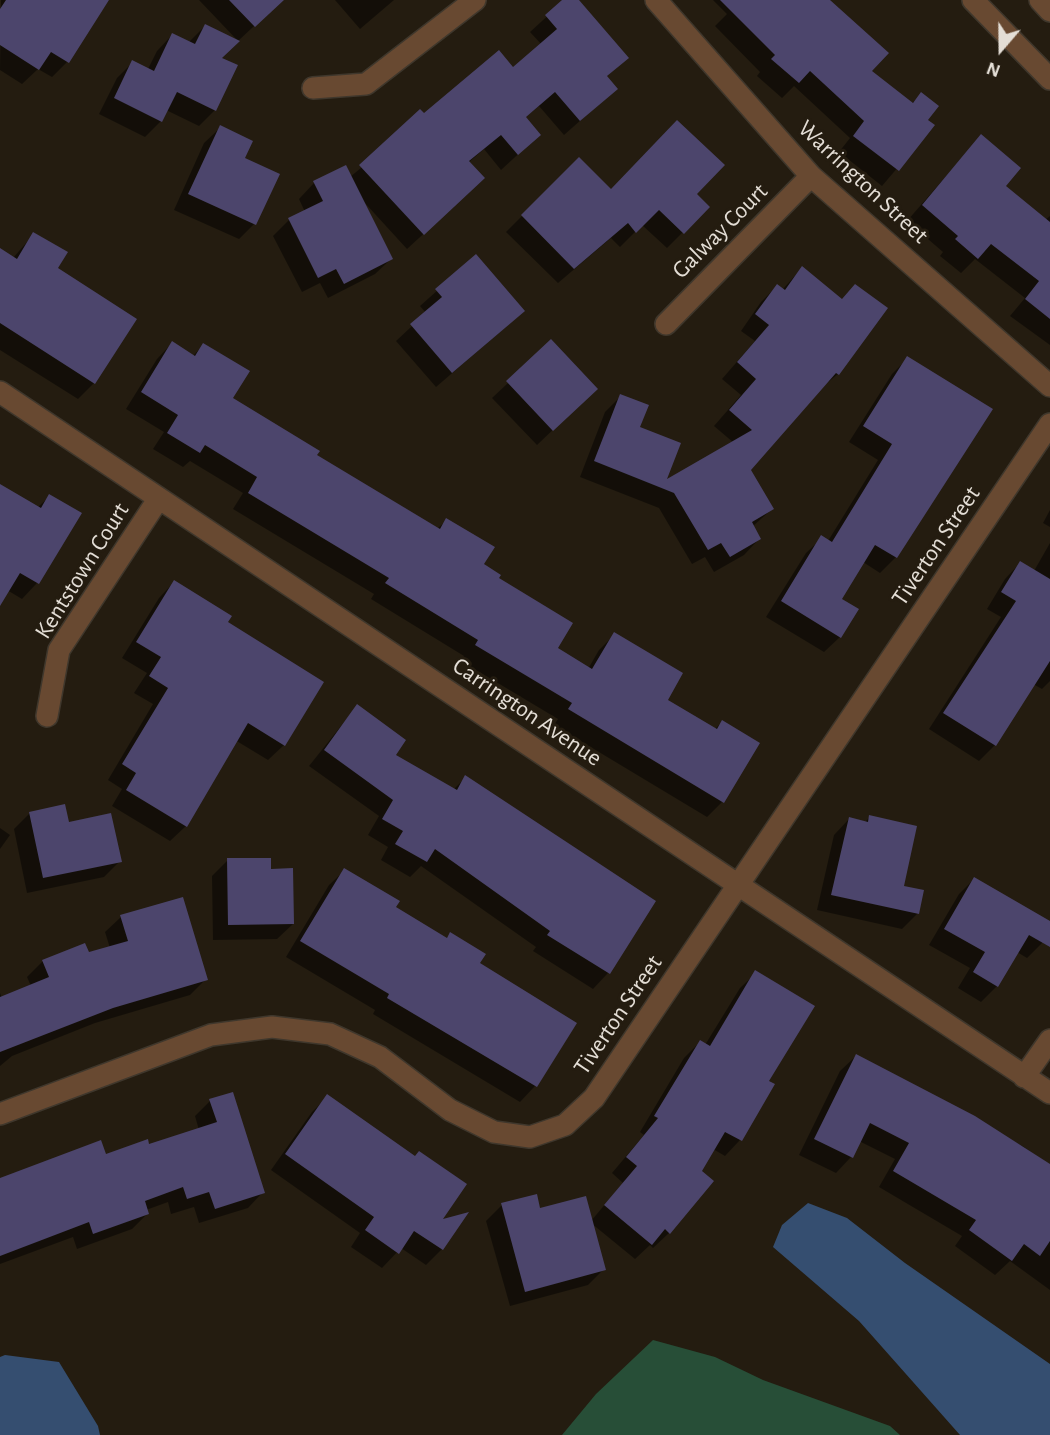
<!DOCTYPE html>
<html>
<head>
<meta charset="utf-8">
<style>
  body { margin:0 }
  #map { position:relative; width:1050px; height:1435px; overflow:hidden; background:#241c10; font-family:"Alegreya Sans",sans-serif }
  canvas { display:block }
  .north { position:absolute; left:966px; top:14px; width:70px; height:70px; -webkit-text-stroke:5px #241c10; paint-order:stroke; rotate:200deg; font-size:19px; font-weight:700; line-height:28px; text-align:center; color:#e4ded6 }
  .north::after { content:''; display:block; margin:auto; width:24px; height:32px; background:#e4ded6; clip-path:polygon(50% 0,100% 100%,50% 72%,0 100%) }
</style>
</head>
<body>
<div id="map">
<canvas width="1050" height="1435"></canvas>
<div class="north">N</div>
</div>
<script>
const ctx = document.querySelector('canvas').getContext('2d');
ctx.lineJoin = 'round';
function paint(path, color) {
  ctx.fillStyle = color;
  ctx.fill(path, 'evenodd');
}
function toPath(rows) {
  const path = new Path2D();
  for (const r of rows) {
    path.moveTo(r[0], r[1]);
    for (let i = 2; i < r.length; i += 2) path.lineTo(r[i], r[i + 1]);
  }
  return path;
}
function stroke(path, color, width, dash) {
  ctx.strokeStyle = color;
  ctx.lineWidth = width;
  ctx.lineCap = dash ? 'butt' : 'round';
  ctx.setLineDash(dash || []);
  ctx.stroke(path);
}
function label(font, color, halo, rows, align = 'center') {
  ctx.font = font + ' "Alegreya Sans",sans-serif';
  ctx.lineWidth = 6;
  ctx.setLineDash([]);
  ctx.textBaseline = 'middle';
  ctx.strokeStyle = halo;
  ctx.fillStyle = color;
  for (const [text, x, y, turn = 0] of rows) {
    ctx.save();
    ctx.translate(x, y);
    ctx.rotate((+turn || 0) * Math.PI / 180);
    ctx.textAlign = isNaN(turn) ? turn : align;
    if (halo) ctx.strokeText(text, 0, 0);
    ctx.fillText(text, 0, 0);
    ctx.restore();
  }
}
paint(toPath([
  [653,1340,715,1357,763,1380,890,1426,900,1435,562,1435,596,1394]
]), '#274e37');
paint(toPath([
  [808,1203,847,1218,905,1263,1050,1364,1050,1435,960,1435,859,1321,773,1247,782,1225],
  [5,1355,59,1362,98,1426,100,1435,0,1435,0,1357]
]), '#354e70');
paint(toPath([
  [1,0,109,0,67,62,52,77,38,69,22,84,0,70],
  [199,0,282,0,238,41],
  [335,0,394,0,360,29],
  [565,0,577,0,626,58,606,77,616,89,564,135,539,106,524,118,539,135,501,170,484,149,468,163,467,194,407,249,364,202,391,259,375,274,328,298,320,283,302,292,273,236,289,220,305,212,299,199,314,183,350,177,424,116,513,69,542,45,530,32],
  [713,0,828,0,869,72,911,104,921,95,926,120,933,126,882,186,839,152,850,138,794,86,782,98,757,76,760,72,715,26,727,14],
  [205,26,220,59,215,110,199,126,166,110,161,121,145,137,99,114,117,78,133,62,148,69,157,51,172,35,189,42],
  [220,128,254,224,239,239,174,210,204,143],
  [981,136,1004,186,1045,220,1050,216,1050,345,1010,316,1025,298,975,259,961,273,940,256,943,252,907,221],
  [579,159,611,191,695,195,708,207,667,248,642,225,620,247,611,238,558,283,506,232],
  [34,234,56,269,94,383,78,399,0,350,0,250,13,258],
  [476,256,507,326,436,387,396,341,426,313,420,306],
  [802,268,838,374,821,388,749,470,772,509,752,527,759,539,744,555,714,572,705,557,692,564,659,508,580,477,605,412,621,396,664,483,734,443,714,426,741,395,722,379,755,341,741,331,761,302,777,286,782,290],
  [172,343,193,356,203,345,231,399,315,455,437,529,447,520,556,649,588,669,599,650,614,635,665,700,714,730,722,722,722,802,707,817,554,725,558,719,461,661,464,656,371,599,374,594,233,509,243,493,190,461,183,467,153,449,164,432,126,409,157,359],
  [908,358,896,557,880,573,863,562,840,599,840,637,824,652,766,617,806,553,822,538,828,541,878,460,849,442,892,374],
  [508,383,580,404,537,445,492,398],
  [0,486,37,508,50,496,79,513,37,583,22,599,7,590,0,602],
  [1050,510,1050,527,1043,523],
  [1050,543,1050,681,1042,689,1033,684,995,745,979,761,929,729,1001,617,987,609,1005,579,1020,563,1034,571],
  [174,582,225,623,284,745,268,760,235,740,186,826,170,841,112,806,122,789,108,780,153,704,134,693,147,673,122,658,159,598],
  [357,706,393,755,453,790,465,778,653,902,608,973,593,989,533,951,536,947,421,866,410,877,381,860,388,847,368,835,379,816,309,766],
  [30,813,68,824,120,861,104,877,27,893,14,829],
  [870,817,902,887,918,913,902,929,817,910,834,835,849,819,864,823],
  [0,828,10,835,0,849],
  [228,860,269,871,293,924,277,939,213,940,212,876],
  [345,870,393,908,446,939,450,934,478,964,574,1023,535,1086,520,1102,373,1014,375,1010,286,957,329,885],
  [974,879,1050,923,1042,943,1027,958,1017,952,997,986,981,1002,958,988,970,968,929,945,959,894],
  [121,917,206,979,190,995,95,1023,12,1056,0,1066,0,993,2,998,31,986,27,977,43,961,110,948,105,932],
  [756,973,767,1082,773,1085,740,1140,725,1156,713,1149,669,1233,653,1248,650,1245,635,1259,591,1223,604,1269,588,1285,510,1306,486,1221,502,1205,591,1221,623,1183,612,1173,644,1135,640,1132,684,1058,700,1042,705,1045,740,988],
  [856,1056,911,1083,1024,1147,1050,1166,1050,1290,1010,1261,995,1275,955,1246,962,1236,879,1187,895,1159,859,1141,851,1157,836,1173,799,1155,840,1071],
  [327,1097,439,1222,442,1249,426,1265,401,1248,382,1268,351,1247,360,1233,271,1170,312,1112],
  [210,1101,263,1192,248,1208,199,1223,194,1207,171,1214,168,1202,146,1210,147,1214,132,1229,77,1249,73,1237,0,1264,0,1180,148,1146,199,1130,195,1116]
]), '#0007');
paint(toPath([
  [6,0,109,0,69,63,51,52,39,70,0,45,0,9],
  [229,0,284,0,255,27],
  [562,0,579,0,629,58,607,76,618,89,580,121,555,92,526,117,541,135,518,155,501,135,469,161,485,178,424,235,359,165,420,109,424,113,499,50,513,67,557,29,545,15],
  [720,0,830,0,889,53,872,71,913,103,921,92,939,106,928,120,935,125,899,171,853,136,864,121,810,71,799,83,771,59,775,55],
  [205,24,240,41,222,58,238,65,216,111,177,92,162,122,114,98,132,60,154,71,172,33,195,44],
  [677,120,725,165,697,194,710,207,684,234,659,210,636,233,628,223,574,269,521,215,579,157,611,189],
  [220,125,253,141,245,158,280,174,256,225,188,194],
  [981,134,1021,168,1006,186,1050,222,1050,319,1025,299,1039,281,991,244,978,259,955,239,958,236,922,205],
  [346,165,393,259,344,284,336,269,318,278,288,218,323,201,313,181],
  [33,232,68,252,58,268,137,319,95,384,0,323,0,248,17,259],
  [476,254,525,311,452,373,410,324,442,297,435,289],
  [802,266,842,299,855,284,888,308,839,375,836,373,751,470,774,509,752,522,761,539,730,557,721,543,708,550,674,493,594,461,620,394,649,405,640,427,681,443,667,479,752,430,729,410,756,379,737,362,769,325,755,314,777,284,785,290],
  [551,339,598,389,553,431,506,381],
  [172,341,195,356,203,343,250,371,233,398,320,451,317,455,440,529,446,518,495,547,484,564,501,575,499,578,573,623,558,648,592,669,614,632,683,673,668,700,717,729,722,720,760,743,724,803,568,709,572,703,475,645,478,640,385,583,389,578,248,493,257,477,205,445,200,453,167,433,178,415,141,392],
  [907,356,993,409,897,558,875,545,842,599,859,609,841,638,781,601,821,535,832,542,892,444,863,426],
  [0,484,41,508,49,494,82,513,39,584,20,573,0,606],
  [1020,561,1050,579,1050,661,996,746,943,713,1016,601,1001,592],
  [174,580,232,616,228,622,324,682,285,746,248,723,187,827,126,790,136,773,122,764,168,688,149,676,161,657,136,642],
  [357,704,406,740,396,755,457,790,465,775,656,901,610,974,547,935,550,931,435,849,427,862,395,844,403,831,382,819,393,800,324,750],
  [65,804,69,822,111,813,122,862,43,878,29,812],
  [869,815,917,826,904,886,924,890,919,914,831,895,849,817,868,822],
  [227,858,271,858,271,869,293,868,294,924,228,925],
  [344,868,400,901,396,907,447,938,450,932,486,954,480,963,577,1023,537,1087,387,998,389,994,300,941],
  [974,877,1050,921,1050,947,1029,935,998,987,973,972,985,952,944,929],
  [183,897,208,980,113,1008,0,1052,0,997,49,977,42,960,85,943,89,952,128,941,120,915],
  [755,970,815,1006,769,1081,775,1084,742,1141,725,1132,702,1171,714,1181,670,1234,665,1229,652,1245,604,1205,637,1166,626,1157,658,1118,654,1116,700,1040,710,1046],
  [856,1054,975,1116,1050,1164,1050,1241,1040,1256,1024,1244,1012,1261,969,1230,976,1220,893,1171,909,1143,870,1123,853,1158,814,1139],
  [233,1092,265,1193,215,1209,209,1192,187,1199,183,1187,145,1201,149,1214,93,1234,89,1222,0,1256,0,1178,101,1140,106,1154,148,1139,149,1144,217,1122,209,1099],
  [327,1094,415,1156,419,1151,467,1184,443,1219,469,1212,443,1250,414,1231,399,1254,365,1230,374,1217,285,1154],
  [537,1194,540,1208,586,1196,606,1270,525,1292,501,1203]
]), '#4c456c');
const minor = toPath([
  [656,0,811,176,1050,386],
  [313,88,366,84,475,0],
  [666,324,811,176],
  [0,392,1050,1093],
  [47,716,59,650,159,498],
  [1024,1077,1050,1040],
  [0,1114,211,1035,272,1027,330,1034,380,1057,450,1110,494,1132,530,1137,565,1125,594,1098,1050,424]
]);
const tertiary = toPath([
  [973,0,1050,79],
  [1040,0,1050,11]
]);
stroke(minor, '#3f372c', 24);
stroke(tertiary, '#3f372c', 24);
stroke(minor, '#684931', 21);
stroke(tertiary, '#684931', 21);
label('24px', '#e4ded6', '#241c10', [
  ["Warrington Street",863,182,43],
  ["Galway Court",720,231,-45],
  ["Tiverton Street",936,546,-56],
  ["Kentstown Court",82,571,-58],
  ["Carrington Avenue",527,712,34],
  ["Tiverton Street",618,1015,-56]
]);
</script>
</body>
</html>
